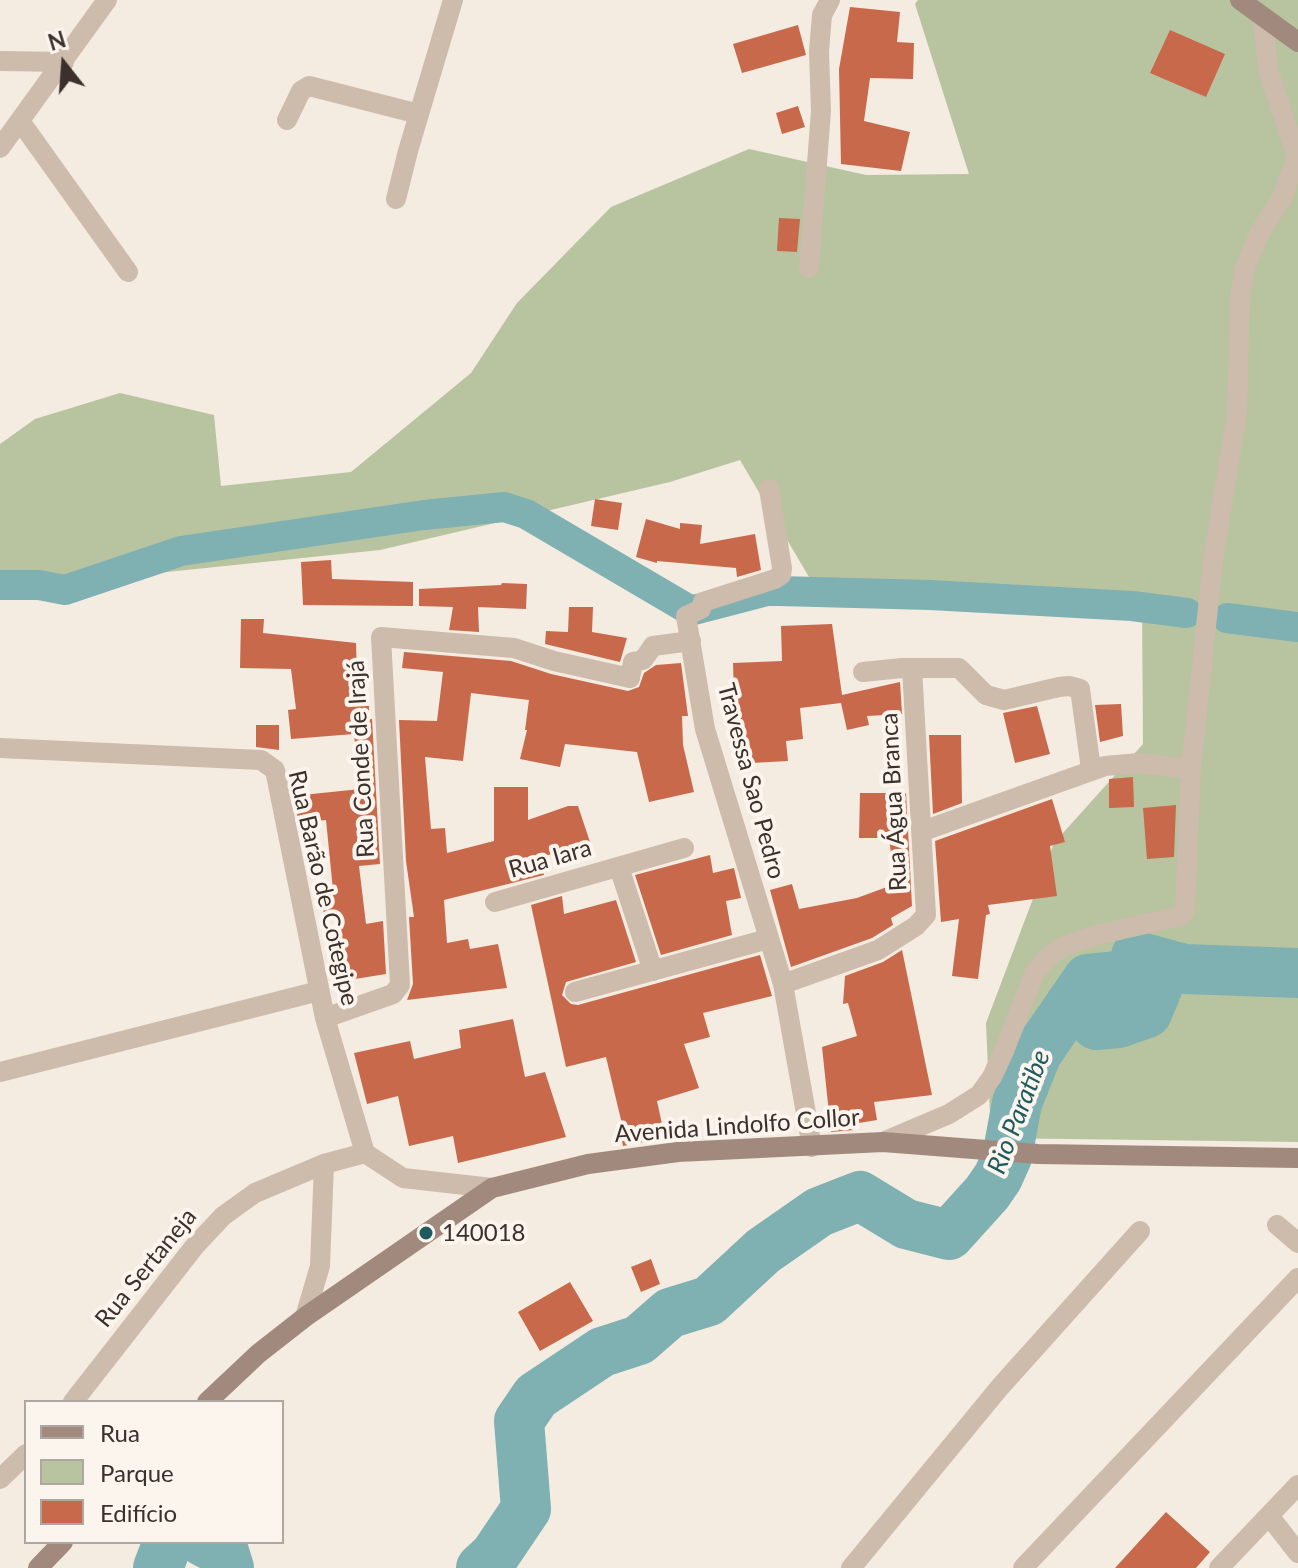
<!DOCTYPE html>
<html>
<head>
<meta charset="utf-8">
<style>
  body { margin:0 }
  #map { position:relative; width:1298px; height:1568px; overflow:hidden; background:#f4ebe1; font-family:Lato,sans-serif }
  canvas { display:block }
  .legend { position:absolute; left:24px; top:1400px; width:260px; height:144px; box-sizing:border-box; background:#fbf5ee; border:2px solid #aea6a0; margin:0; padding:10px 14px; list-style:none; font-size:24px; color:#3b302b }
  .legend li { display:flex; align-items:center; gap:16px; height:40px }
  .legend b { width:40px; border:2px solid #aea6a0 }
  .north { position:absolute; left:24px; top:24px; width:80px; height:80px; -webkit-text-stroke:6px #fbf5ee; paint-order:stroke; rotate:343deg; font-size:22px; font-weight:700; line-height:32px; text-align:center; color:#3b302b }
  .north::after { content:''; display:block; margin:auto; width:28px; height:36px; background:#3b302b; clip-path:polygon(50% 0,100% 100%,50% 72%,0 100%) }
</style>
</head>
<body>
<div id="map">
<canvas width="1298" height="1568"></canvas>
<ul class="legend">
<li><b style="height:10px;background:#a18a7d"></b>Rua</li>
<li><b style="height:22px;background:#b8c4a0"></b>Parque</li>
<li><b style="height:22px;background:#c8694b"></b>Edifício</li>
</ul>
<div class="north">N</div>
</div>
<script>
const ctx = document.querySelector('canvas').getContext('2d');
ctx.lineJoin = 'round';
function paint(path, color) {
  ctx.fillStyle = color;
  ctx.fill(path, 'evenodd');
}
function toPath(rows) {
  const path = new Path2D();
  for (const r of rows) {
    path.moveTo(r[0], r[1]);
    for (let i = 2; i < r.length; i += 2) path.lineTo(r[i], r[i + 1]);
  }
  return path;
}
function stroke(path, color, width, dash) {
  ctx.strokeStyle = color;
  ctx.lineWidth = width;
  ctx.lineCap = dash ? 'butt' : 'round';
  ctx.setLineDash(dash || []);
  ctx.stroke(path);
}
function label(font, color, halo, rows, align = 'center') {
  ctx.font = font + ' Lato,sans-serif';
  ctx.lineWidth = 8;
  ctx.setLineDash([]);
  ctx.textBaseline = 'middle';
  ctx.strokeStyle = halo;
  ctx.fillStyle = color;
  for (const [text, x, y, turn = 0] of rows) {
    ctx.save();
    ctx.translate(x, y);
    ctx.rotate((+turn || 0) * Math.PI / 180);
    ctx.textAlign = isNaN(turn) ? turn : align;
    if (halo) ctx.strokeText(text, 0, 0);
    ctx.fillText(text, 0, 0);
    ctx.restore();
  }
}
paint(toPath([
  [918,0,1298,0,1298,1142,991,1138,986,1023,1054,843,1143,744,1142,598,809,577,740,460,670,482,380,550,99,579,0,584,0,444,35,419,120,393,214,415,221,486,351,472,471,373,517,303,611,207,749,149,866,175,969,174,915,4]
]), '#b8c4a0');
stroke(toPath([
  [0,585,39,585,65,590,181,551,424,515,504,507,526,514,686,608,694,610,767,591,779,591,930,595,1132,606,1187,613],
  [1227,618,1298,627]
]), '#7fb0b2', 30);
stroke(toPath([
  [204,1542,224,1552,229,1568],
  [158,1568,168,1542],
  [481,1568,495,1555,526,1509,519,1421,536,1396,602,1352,639,1340,670,1313,709,1301,763,1251,819,1212,842,1203,860,1196,906,1224,949,1235,987,1193,998,1177,1007,1157,1017,1103,1037,1053,1088,979,1129,975,1096,1025,1118,1023,1147,1013,1157,989,1149,971,1136,956,1184,969,1298,973]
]), '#7fb0b2', 50);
paint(toPath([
  [850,7,900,12,897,42,914,43,913,79,870,78,864,121,910,132,901,171,841,164,839,69],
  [798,25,806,55,742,73,733,44],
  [1170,30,1225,54,1206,97,1150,73],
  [798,106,805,127,782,134,776,113],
  [779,218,800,219,797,252,777,251],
  [595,499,622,503,618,530,591,526],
  [646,519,680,529,680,523,702,525,700,544,755,534,761,570,737,577,736,568,657,561,657,563,636,557],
  [331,560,332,579,413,582,413,606,303,605,301,562],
  [502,583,527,584,526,609,478,607,479,632,449,630,453,607,419,606,419,589,501,585],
  [569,607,593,607,592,632,627,638,620,662,545,644,546,631,568,632],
  [241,619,264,619,263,633,356,643,358,706,369,706,369,719,372,719,380,864,359,866,366,924,383,921,386,974,336,982,332,958,343,956,337,914,324,916,321,892,333,890,326,820,299,823,293,796,360,789,354,734,291,739,288,710,296,709,291,669,240,668],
  [832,624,842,695,900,682,902,714,867,716,869,725,847,730,841,703,800,708,803,739,786,741,788,761,751,763,750,745,741,746,725,694,734,694,733,663,782,661,781,626],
  [404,652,511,661,551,674,628,691,639,687,644,673,656,665,681,663,688,716,682,716,683,745,694,792,649,802,637,752,565,744,560,767,520,759,527,730,525,730,529,700,471,693,463,761,425,757,431,829,445,828,447,853,494,841,494,787,528,787,528,820,568,806,578,806,590,842,539,858,544,875,444,900,447,943,468,939,470,949,498,944,507,988,407,1000,413,984,409,917,414,917,406,861,399,720,437,721,443,672,402,668],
  [1121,704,1123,736,1100,742,1095,705],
  [1037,706,1050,754,1015,763,1003,713],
  [256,725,279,725,279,750,256,747],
  [929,735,961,735,962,803,933,814],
  [1133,777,1134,807,1109,808,1109,779],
  [860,793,906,793,912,906,891,918,893,925,872,938,791,967,770,890,792,884,799,909,857,898,895,884,889,838,859,838],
  [1052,799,1065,842,1050,846,1057,896,988,905,990,914,986,915,978,979,952,976,959,919,941,922,935,841],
  [1176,805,1174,857,1147,859,1143,808],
  [710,855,713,873,734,868,741,898,726,901,732,935,661,955,635,875],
  [562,896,564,914,616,900,636,962,566,982,562,995,571,1004,578,1005,760,955,772,996,703,1013,710,1037,684,1044,699,1088,657,1101,665,1138,623,1146,619,1125,622,1124,606,1057,566,1067,531,905],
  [902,950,932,1095,874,1102,877,1120,853,1124,854,1130,831,1132,822,1047,857,1036,848,1003,843,1004,845,976,883,962],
  [513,1019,525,1077,545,1072,566,1137,458,1163,453,1136,409,1146,398,1096,367,1104,354,1053,410,1041,414,1059,461,1048,459,1030],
  [651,1259,660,1284,641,1292,631,1267],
  [570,1282,593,1321,540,1351,518,1312],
  [1166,1512,1210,1552,1196,1568,1115,1568]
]), '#c8694b');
stroke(toPath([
  [0,61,64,62],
  [287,120,301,91,309,86,419,114],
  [20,121,128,272],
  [396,199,408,151,453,0],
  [809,268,821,111,819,51,822,15,830,0],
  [769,489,782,568,781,575,775,579,703,602,701,609,686,616,705,729,783,984,812,1147],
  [863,672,902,668,959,668,986,695,1004,700,1059,687,1069,686,1080,689,1091,769],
  [0,748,261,760,275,770,325,1018,365,1153,403,1178,492,1188],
  [923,831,1105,766,1139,763,1191,769],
  [619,867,653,971],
  [495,902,684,848],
  [783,984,878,950,916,926,926,915,912,668],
  [575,992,768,939],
  [325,1018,393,994,400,985,381,637,514,648,554,661,630,678,633,662,643,660,653,646,691,641],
  [0,1072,319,991],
  [883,1142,949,1114,979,1095,992,1077,1004,1051,1034,974,1046,959,1062,947,1097,935,1180,916,1185,910,1191,769,1213,560,1237,413,1240,297,1245,268,1260,232,1282,198,1297,156,1268,70,1263,17],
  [1277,1225,1298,1243],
  [305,1317,320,1266,324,1164],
  [73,1402,194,1247,223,1216,255,1193,324,1164,365,1153],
  [0,1479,26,1454],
  [1270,1517,1298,1553],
  [851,1568,1000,1387,1140,1231],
  [1023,1568,1298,1278],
  [1219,1568,1298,1485]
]), '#cdbbac', 20);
stroke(toPath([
  [0,148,107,0]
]), '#cdbbac', 20);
stroke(toPath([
  [1240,0,1298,42],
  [207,1402,259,1353,305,1317,492,1188,588,1164,678,1152,883,1142,1038,1154,1298,1158],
  [38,1568,63,1542]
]), '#a18a7d', 20);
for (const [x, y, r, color] of [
  [426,1233,8,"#1f5a5e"]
]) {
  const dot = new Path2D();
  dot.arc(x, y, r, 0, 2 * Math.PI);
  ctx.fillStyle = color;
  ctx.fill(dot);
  stroke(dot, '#fbf5ee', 3);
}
label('24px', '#3b302b', '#fbf5ee', [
  ["Rua Conde de Irajá",361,759,-93],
  ["Travessa Sao Pedro",751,781,75],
  ["Rua Água Branca",894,802,-93],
  ["Rua Iara",550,859,-16],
  ["Rua Barão de Cotegipe",323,888,77],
  ["Avenida Lindolfo Collor",737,1126,-4],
  ["Rua Sertaneja",146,1268,-51]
]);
label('24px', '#3b302b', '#fbf5ee', [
  ["140018",442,1233]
], 'left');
label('italic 26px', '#1f5a5e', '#fbf5ee', [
  ["Rio Paratibe",1019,1112,-69]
]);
</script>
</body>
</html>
